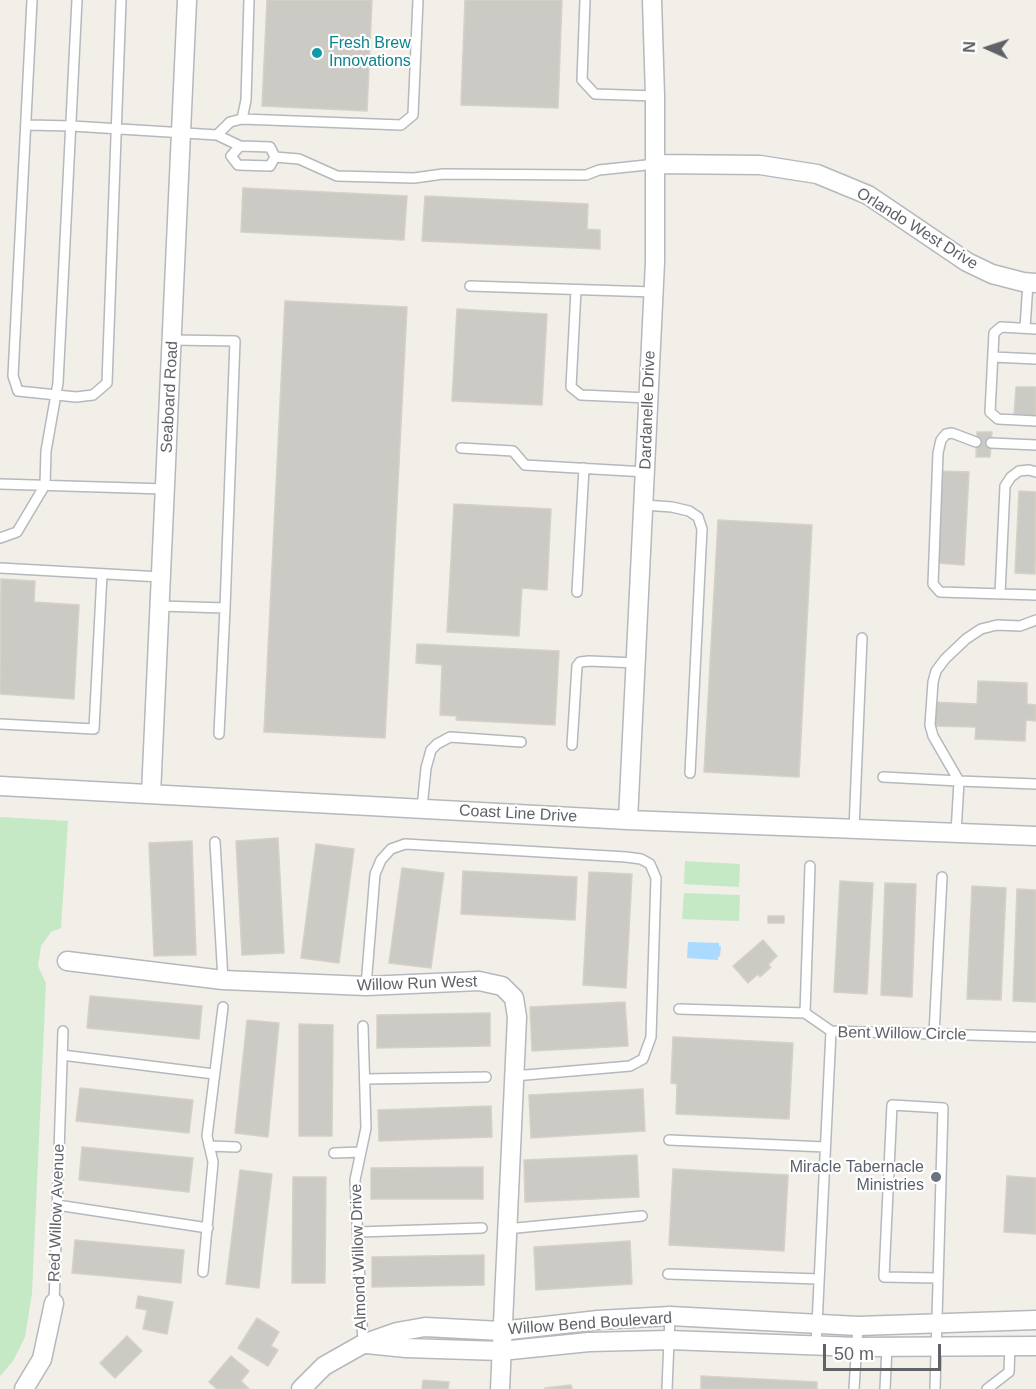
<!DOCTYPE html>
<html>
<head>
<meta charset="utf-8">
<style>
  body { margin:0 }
  #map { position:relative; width:1036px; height:1389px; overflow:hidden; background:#f1efe8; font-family:Helvetica,sans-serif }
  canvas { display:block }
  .north { position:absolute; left:958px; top:18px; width:60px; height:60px; -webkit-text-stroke:4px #fff; paint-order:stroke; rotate:273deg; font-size:16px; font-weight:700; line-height:24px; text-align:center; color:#5f6368 }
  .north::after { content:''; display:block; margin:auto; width:21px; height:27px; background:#5f6368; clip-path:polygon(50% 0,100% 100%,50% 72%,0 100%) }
  .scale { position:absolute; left:823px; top:1344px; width:118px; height:27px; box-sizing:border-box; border:3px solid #5f6368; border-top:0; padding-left:8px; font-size:18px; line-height:21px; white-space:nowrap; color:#5f6368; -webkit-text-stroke:4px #fff; paint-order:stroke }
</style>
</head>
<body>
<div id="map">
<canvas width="1036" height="1389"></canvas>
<div class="north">N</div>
<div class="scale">50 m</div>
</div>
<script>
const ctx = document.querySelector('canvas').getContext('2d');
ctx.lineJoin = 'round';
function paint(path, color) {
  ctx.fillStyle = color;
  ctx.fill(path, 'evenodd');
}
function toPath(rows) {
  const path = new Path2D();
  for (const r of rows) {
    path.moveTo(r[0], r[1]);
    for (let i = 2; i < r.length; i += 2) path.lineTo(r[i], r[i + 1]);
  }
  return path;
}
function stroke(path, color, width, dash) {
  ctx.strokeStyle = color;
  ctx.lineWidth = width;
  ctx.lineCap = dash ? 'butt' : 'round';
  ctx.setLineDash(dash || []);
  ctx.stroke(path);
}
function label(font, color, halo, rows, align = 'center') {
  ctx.font = font + ' Helvetica,sans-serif';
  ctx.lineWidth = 4.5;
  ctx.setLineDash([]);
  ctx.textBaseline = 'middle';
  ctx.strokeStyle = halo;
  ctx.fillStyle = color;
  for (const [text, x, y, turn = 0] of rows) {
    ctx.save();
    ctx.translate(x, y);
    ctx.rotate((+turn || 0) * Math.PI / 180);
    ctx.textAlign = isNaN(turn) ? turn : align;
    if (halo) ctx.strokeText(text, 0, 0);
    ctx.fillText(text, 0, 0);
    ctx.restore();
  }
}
paint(toPath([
  [0,817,68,821,61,928,51,932,41,946,38,966,46,983,32,1293,25,1337,13,1361,0,1376],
  [685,861,740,864,739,887,684,884],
  [684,893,740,895,739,921,682,919]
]), '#c5e8c5');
paint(toPath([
  [688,942,719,943,719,946,721,946,720,956,718,957,718,960,687,958]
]), '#aadaff');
const building = toPath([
  [267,0,372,0,367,111,262,106,267,0],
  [465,0,562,0,558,108,461,105,465,0],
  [243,188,407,196,404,240,241,232,243,188],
  [425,196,588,204,587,229,600,230,600,249,422,241,425,196],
  [285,301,407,307,385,738,264,732,285,301],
  [457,309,547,314,542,405,452,401,457,309],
  [1016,387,1036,387,1036,416,1014,415,1016,387],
  [977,432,992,432,990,457,976,457,977,432],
  [942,471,969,472,964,565,938,563,942,471],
  [1019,491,1036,492,1035,574,1015,573,1019,491],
  [454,504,551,509,547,590,522,588,519,636,447,632,454,504],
  [718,520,812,525,799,777,704,772,718,520],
  [1,579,35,581,34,602,79,605,74,699,0,694,1,579],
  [417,644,559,651,555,725,456,720,457,716,440,715,442,665,416,663,417,644],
  [978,681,1027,683,1027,704,1036,705,1036,721,1026,720,1025,741,975,739,976,727,932,726,933,702,977,704,978,681],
  [278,838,284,953,242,955,236,841,278,838],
  [192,841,196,955,154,956,149,843,192,841],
  [316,844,354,849,339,963,301,958,316,844],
  [402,868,444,873,431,968,389,963,402,868],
  [463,871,577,877,575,920,461,914,463,871],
  [589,872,632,874,626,988,583,985,589,872],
  [840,881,873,883,867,994,834,992,840,881],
  [885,883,916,884,912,997,881,995,885,883],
  [972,886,1006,888,1001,1000,967,999,972,886],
  [1017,889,1036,890,1036,1002,1013,1001,1017,889],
  [768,916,784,916,784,923,768,923,768,916],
  [763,940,777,956,768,965,771,967,760,977,758,974,748,983,733,966,763,940],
  [90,996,202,1006,199,1039,87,1028,90,996],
  [625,1002,628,1046,532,1051,530,1007,625,1002],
  [490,1013,490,1046,377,1048,377,1015,490,1013],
  [247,1020,279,1023,268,1137,235,1133,247,1020],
  [299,1024,333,1025,332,1136,299,1136,299,1024],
  [673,1037,793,1043,789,1119,676,1114,677,1084,671,1083,673,1037],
  [80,1088,193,1100,189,1133,76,1121,80,1088],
  [643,1089,645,1131,531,1138,529,1095,643,1089],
  [491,1106,492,1137,379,1141,378,1110,491,1106],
  [82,1147,193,1158,189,1192,79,1180,82,1147],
  [637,1155,639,1197,525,1202,524,1160,637,1155],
  [483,1167,483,1199,371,1199,371,1168,483,1167],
  [673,1169,788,1175,784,1251,669,1245,673,1169],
  [240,1170,272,1174,259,1288,226,1284,240,1170],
  [1007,1176,1036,1178,1036,1234,1004,1232,1007,1176],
  [293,1177,326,1177,325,1283,292,1283,293,1177],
  [75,1240,184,1250,181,1283,72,1273,75,1240],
  [630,1241,632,1284,536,1290,534,1247,630,1241],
  [484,1255,484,1285,372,1287,372,1257,484,1255],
  [138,1296,173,1302,167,1334,143,1329,147,1310,136,1308,138,1296],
  [257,1318,279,1332,271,1346,278,1350,268,1366,238,1348,257,1318],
  [127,1336,142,1351,115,1378,100,1363,127,1336],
  [231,1356,249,1371,241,1381,249,1389,217,1389,209,1382,231,1356],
  [701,1376,817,1382,817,1389,701,1389,701,1376],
  [423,1380,449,1382,448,1389,422,1389,423,1380],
  [571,1385,572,1389,545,1389,545,1388,571,1385]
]);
paint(building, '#cccac5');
stroke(building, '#d6d1c6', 1.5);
const service = toPath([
  [32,0,13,376,18,391,76,397,93,395,107,383,121,0],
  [585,0,582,80,595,94,655,96],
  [242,119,401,125,413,115,418,0],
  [27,125,72,126,217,135,230,122,242,119,246,100,249,0],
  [217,135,240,146,270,147,275,157,299,159,337,176,414,178,443,174,586,175,599,170,656,164],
  [240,146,231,156,238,165,270,166,275,157],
  [470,286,653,292],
  [576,290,571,387,581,395,649,398],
  [1025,328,1028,283],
  [1036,329,1001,327,994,333,990,412,998,419,1036,421],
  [993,357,1036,359],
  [976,442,952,433,946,434,941,440,938,453,933,584,940,592,1036,595],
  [991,443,1036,445],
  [461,448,513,451,525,465,646,472],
  [0,484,165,489],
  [644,505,672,507,689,511,698,517,702,529,690,773],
  [0,538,17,532,45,485,46,451,58,383,77,0],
  [0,568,161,577],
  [577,592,584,468],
  [1000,594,1005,486,1011,477,1019,471,1029,470,1036,472],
  [160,606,225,608,235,341,172,340],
  [0,724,94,729,102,574],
  [219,734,225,608],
  [572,745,577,666,580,662,589,661,636,663],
  [883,777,959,781],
  [959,781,933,736,930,725,933,682,936,671,945,659,966,639,981,629,997,625,1020,626,1036,620],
  [422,808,426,768,431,750,437,744,450,737,521,742],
  [854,829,862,638],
  [956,833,959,781,1036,784],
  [215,842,223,980],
  [810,866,805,1013,831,1031],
  [366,986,375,874,381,860,391,849,405,844,626,857,641,859,650,864,656,878,651,1037,643,1059,630,1066,514,1076],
  [679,1009,805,1013],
  [934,1034,942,877],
  [62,1055,214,1074],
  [365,1079,486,1077],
  [669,1140,825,1147],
  [209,1146,236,1147],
  [334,1153,361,1152],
  [57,1205,208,1228],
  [506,1229,642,1216],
  [358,1232,482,1228],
  [203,1272,213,1162,207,1136,223,1007],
  [668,1274,819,1279],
  [54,1303,63,1031],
  [363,1344,355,1180,366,1128,363,1026],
  [816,1346,831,1031,1036,1037],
  [667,1389,670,1316],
  [854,1389,858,1326],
  [885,1389,887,1347],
  [935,1389,943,1108,892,1105,884,1277,937,1278],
  [987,1389,1009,1372,1010,1346]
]);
const minor = toPath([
  [656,164,760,165,817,174,868,195,967,262,992,274,1023,282,1036,283],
  [0,786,628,820,1036,836],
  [151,794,187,0],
  [628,820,655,262,655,96,652,0],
  [67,961,223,980,366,986,479,981,502,986,514,998,517,1017,500,1389],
  [367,1344,406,1348,501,1351,589,1342,669,1340,857,1347,1036,1346],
  [24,1389,42,1359,54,1303],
  [301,1389,324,1366,363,1344,397,1332,425,1327,501,1331,598,1320,670,1316,858,1326,1036,1320]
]);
stroke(service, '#b5b8bc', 12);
stroke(minor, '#b5b8bc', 21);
stroke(service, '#fff', 9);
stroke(minor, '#fff', 18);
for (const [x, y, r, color] of [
  [317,53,6,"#0f9aa8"],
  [936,1177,6,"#6b7280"]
]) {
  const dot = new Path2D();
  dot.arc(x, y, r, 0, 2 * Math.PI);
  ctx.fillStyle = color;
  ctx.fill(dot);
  stroke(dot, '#fff', 2);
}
label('16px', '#0d838f', '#fff', [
  ["Fresh Brew",329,44],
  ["Innovations",329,62]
], 'left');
label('16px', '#5f6368', '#fff', [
  ["Orlando West Drive",917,229,32],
  ["Seaboard Road",170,397,-87],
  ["Dardanelle Drive",648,410,-88],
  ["Coast Line Drive",518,814,3],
  ["Willow Run West",417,984,-2],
  ["Bent Willow Circle",902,1034,1],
  ["Red Willow Avenue",57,1213,-88],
  ["Almond Willow Drive",359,1257,-92],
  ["Willow Bend Boulevard",590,1324,-4]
]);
label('16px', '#5b616d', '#fff', [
  ["Miracle Tabernacle",924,1168],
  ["Ministries",924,1186]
], 'right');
</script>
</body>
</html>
